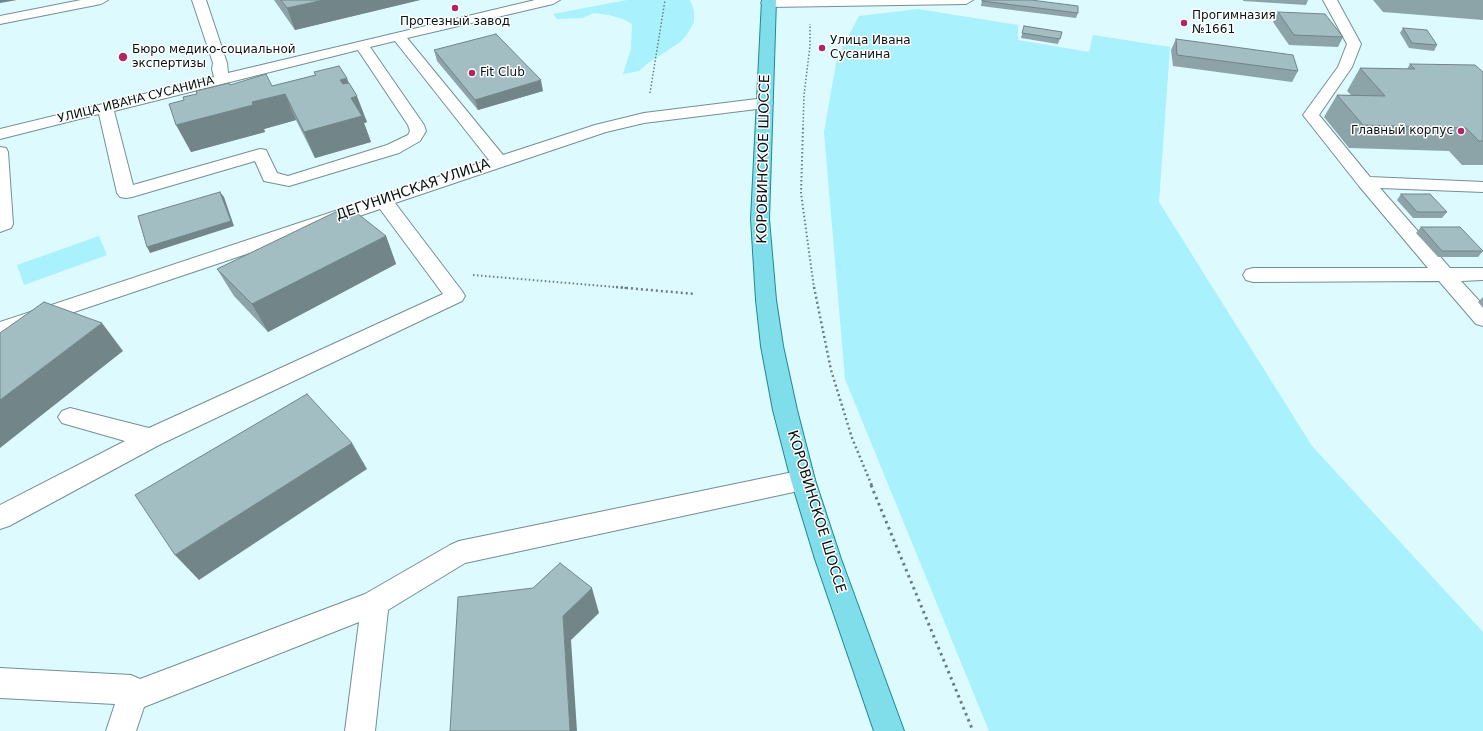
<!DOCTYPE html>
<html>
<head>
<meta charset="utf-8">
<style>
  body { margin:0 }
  canvas { display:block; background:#ddfafe }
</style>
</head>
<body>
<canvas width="1483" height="731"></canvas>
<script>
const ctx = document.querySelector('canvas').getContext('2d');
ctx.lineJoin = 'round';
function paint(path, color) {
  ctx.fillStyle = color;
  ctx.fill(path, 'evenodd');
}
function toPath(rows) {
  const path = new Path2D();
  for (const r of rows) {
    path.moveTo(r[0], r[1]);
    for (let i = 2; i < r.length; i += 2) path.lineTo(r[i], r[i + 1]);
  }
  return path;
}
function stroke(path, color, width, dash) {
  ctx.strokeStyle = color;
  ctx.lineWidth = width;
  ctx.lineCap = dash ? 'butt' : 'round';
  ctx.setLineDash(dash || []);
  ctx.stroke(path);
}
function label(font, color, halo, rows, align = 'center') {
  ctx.font = font + ' "DejaVu Sans",sans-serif';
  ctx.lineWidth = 3;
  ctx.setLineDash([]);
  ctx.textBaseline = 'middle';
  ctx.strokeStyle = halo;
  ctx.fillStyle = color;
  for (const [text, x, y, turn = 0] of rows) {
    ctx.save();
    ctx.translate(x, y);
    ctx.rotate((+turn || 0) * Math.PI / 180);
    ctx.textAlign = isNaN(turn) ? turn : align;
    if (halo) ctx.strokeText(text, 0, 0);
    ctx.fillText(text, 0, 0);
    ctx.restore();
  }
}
paint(toPath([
  [627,0,690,0,694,11,694,22,686,36,679,43,648,63,639,71,623,74,631,49,632,24,623,19,609,15,594,13,582,18,557,19,553,14],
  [918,9,1018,25,1018,40,1089,52,1093,35,1170,47,1159,202,1312,446,1483,632,1483,731,989,731,845,379,824,132,837,58,859,16],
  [99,236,107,255,24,285,17,265]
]), '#a8f1fd');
const minor = toPath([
  [81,0,108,0,101,4,0,24,0,16,81,0],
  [192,0,206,0,227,63,228,73,535,0,560,0,553,4,407,38,503,155,595,125,644,113,765,98,771,100,773,103,771,106,765,108,644,123,606,132,395,203,462,291,465,296,462,301,159,445,9,526,0,529,0,505,125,441,62,423,58,417,62,411,70,408,149,428,443,294,380,209,0,337,0,322,489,160,395,41,370,47,424,125,426,131,420,141,399,153,289,186,264,181,255,161,132,197,126,198,120,197,117,193,99,114,0,139,0,129,214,77,212,69,213,63,192,0],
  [358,50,408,125,410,131,408,135,387,145,288,176,277,173,266,150,260,149,133,185,114,111,358,50],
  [763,0,973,0,966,4,768,7,761,3,763,0],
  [1323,0,1337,0,1361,44,1352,67,1319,115,1370,177,1483,182,1483,192,1380,188,1450,268,1483,268,1483,280,1461,281,1483,305,1483,326,1476,324,1439,281,1253,282,1246,280,1243,275,1246,270,1253,268,1428,268,1359,186,1303,115,1338,67,1347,44,1323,0],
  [0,147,6,148,8,152,13,224,11,228,0,232,0,147],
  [803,470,812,473,815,480,812,487,803,490,465,563,388,610,375,731,345,731,359,622,144,707,136,731,106,731,115,704,0,698,0,668,131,675,140,679,365,594,450,545,459,541,803,470]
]);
const major = toPath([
  [762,0,776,0,769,219,776,300,783,346,797,410,815,480,841,559,904,731,874,731,815,559,791,480,773,410,761,346,756,300,751,219,762,0]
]);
stroke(minor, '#748f93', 2);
stroke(major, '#1f8896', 2);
stroke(toPath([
  [650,93,665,0],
  [803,129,804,95,810,46,810,24]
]), '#6a7d80', 1.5, [1.5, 2]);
stroke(toPath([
  [803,128,801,193,814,288],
  [473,275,627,288]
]), '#6a7d80', 2, [1.5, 2.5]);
stroke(toPath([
  [616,287,695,294],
  [814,287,831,370,852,438,872,486]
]), '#6a7d80', 2.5, [2, 3]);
stroke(toPath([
  [871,485,973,731]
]), '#6a7d80', 3, [2.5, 4]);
paint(minor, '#fff');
paint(major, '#80deea');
paint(toPath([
  [274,0,420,0,295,30],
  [982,0,1078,13,1076,18,981,6],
  [1243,0,1308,0,1306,5,1243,1],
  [1373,0,1483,0,1483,20,1383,12],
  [1278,12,1343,37,1338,47,1289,45,1273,22],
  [1024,26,1062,32,1058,44,1021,38],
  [1403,28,1437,45,1434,51,1409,48,1400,33],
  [1176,39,1298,71,1292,82,1173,66,1171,50],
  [434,50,543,91,478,110,437,61],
  [1410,64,1483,72,1483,165,1462,165,1449,151,1349,148,1324,117,1337,95,1351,95,1347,91,1360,68,1407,69],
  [314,72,349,83,367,122,364,123,371,142,315,158,296,120,264,129,265,132,191,152,184,100,230,85,272,86,315,75],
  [1401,194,1447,212,1442,218,1413,218,1397,200],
  [1421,227,1483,251,1478,257,1438,257,1416,233],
  [386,236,396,264,268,332,234,296,217,269],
  [1483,297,1483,308,1478,302]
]), '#8ca3a8');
paint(toPath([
  [0,0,17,0,0,3],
  [324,0,420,0,295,30,287,8],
  [347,78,354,97,357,96,367,122,364,123,371,142,315,158,304,132,340,80],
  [541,80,543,91,478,110,475,100],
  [285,94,296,120,264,129,265,132,191,152,176,125,241,108,252,102],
  [220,192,224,197,234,226,150,253,147,247],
  [386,236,396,264,268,332,252,304],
  [102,323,123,351,0,448,0,400],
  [352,443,367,469,199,580,175,555],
  [592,588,599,613,571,640,577,731,570,731,563,616]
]), '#728588');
const building = toPath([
  [281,0,324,0,287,8,281,0],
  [982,0,1031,0,1078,6,1078,13,982,1,982,0],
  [1278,12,1325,14,1343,37,1294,35,1278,12],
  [1024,26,1062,32,1060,39,1022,33,1024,26],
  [1403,28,1427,30,1437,45,1412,43,1403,28],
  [496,34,541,80,475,100,434,50,496,34],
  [1176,39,1293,55,1298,71,1177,55,1176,39],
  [1410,64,1475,65,1483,72,1483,141,1479,141,1466,128,1363,125,1337,95,1385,96,1360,68,1415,69,1410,64],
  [339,66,347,78,340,80,343,84,349,83,357,96,351,98,362,116,304,132,285,94,252,102,253,105,176,125,169,104,184,100,183,97,197,94,196,91,229,83,230,85,266,74,272,86,316,75,314,72,339,66],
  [220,192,231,221,147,247,138,216,220,192],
  [1401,194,1430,194,1447,212,1417,212,1401,194],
  [348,206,386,236,252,304,217,269,348,206],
  [1421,227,1460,227,1483,251,1442,251,1421,227],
  [44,302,102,323,0,400,0,333,44,302],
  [307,394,352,443,175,555,135,495,307,394],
  [560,563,592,588,563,616,570,731,450,731,458,597,533,588,560,563]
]);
paint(building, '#a3bec3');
stroke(building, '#728588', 1);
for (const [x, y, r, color] of [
  [455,8,4,"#af2565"],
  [1184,23,4,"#af2565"],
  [822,48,4,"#af2565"],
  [123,57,5,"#af2565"],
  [472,73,4,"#af2565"],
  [1461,131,4,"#af2565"]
]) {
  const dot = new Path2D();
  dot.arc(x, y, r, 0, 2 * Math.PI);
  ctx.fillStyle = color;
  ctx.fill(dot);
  stroke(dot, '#fff', 1.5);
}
label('12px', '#081214', '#fff', [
  ["Прогимназия",1192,16],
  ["№1661",1192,30],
  ["Протезный завод",455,22,"center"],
  ["Улица Ивана",830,41],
  ["Сусанина",830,55],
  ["Бюро медико-социальной",132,50],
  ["экспертизы",132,64],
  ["Fit Club",480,73],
  ["Главный корпус",1453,131,"right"]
], 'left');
label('12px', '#081214', '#fff', [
  ["УЛИЦА ИВАНА СУСАНИНА",136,100,-14]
]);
label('14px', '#081214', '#fff', [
  ["КОРОВИНСКОЕ ШОССЕ",764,159,-89],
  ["ДЕГУНИНСКАЯ УЛИЦА",413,190,-19],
  ["КОРОВИНСКОЕ ШОССЕ",816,512,73]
]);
</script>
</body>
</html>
